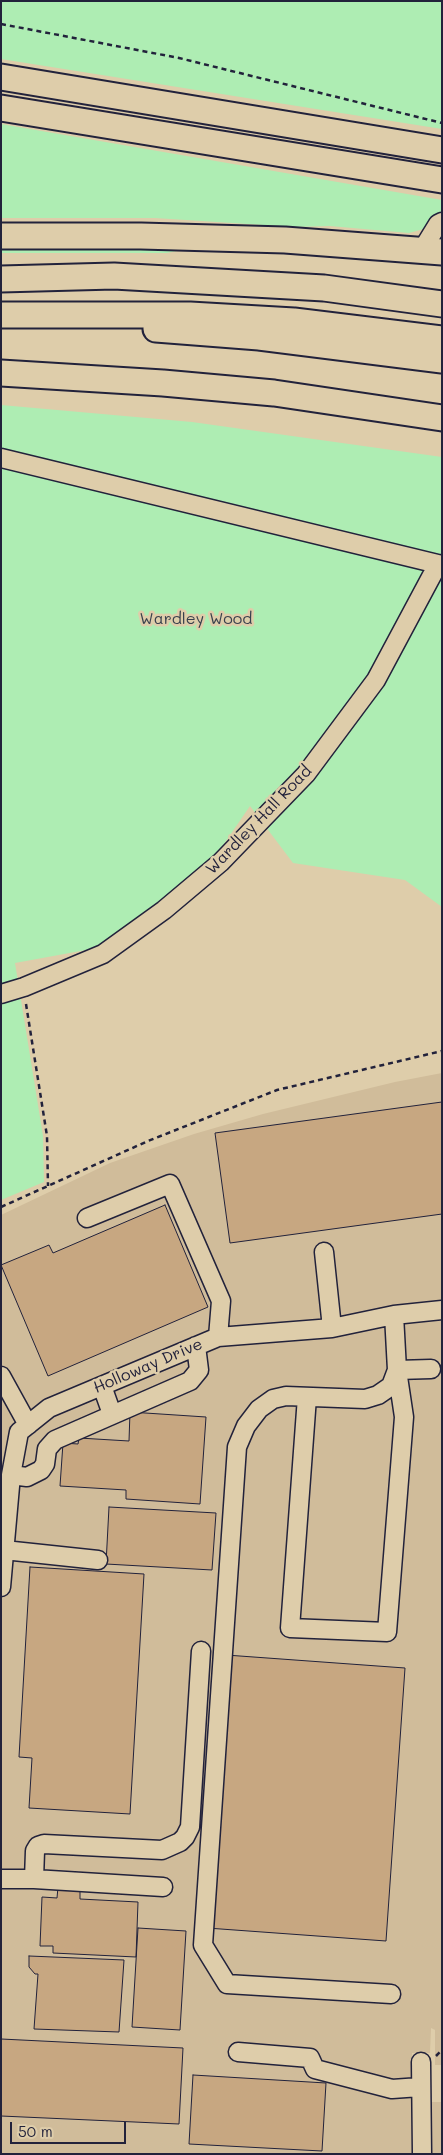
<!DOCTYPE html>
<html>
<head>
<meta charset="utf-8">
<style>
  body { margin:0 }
  #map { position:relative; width:443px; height:2155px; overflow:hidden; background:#decdaa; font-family:Mali,sans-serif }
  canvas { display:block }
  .frame { position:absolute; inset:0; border:2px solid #22223b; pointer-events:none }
  .scale { position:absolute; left:10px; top:2122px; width:116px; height:22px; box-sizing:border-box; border:2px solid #22223b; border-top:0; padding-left:6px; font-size:15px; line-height:18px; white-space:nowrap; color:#22223b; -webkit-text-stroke:4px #decdaa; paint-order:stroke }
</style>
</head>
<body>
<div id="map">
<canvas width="443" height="2155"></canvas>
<div class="frame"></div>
<div class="scale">50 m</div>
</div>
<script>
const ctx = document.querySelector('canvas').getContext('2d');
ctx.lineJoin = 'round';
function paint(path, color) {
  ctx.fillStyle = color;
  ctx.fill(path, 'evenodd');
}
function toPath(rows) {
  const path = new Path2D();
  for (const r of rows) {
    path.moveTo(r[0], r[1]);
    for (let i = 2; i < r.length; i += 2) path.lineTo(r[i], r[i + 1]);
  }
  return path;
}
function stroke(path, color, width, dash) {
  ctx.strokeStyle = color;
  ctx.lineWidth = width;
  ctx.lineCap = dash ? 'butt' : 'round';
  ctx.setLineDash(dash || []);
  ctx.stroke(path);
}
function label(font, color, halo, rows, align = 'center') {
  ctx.font = font + ' Mali,sans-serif';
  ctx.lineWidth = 5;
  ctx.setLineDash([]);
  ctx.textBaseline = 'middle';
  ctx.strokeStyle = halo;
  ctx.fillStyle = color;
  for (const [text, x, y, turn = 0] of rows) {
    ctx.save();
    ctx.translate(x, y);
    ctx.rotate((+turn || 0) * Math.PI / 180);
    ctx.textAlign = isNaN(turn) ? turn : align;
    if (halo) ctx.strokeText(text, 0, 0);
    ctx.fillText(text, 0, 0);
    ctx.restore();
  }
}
paint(toPath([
  [442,1073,442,2065,435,2065,435,2030,431,2028,430,2053,412,2053,411,2102,442,2102,442,2154,1,2154,1,1215,110,1163,194,1134,263,1114,395,1082]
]), '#d0bc9a');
paint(toPath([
  [1,1,442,1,442,129,1,59],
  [1,124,442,200,442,215,427,228,409,233,330,226,294,227,155,218,1,218],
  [1,246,201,246,167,253,1,253],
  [1,405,192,422,442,457,442,907,405,880,293,863,250,806,213,860,97,948,15,963,43,1136,44,1182,1,1200]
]), '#aeedb3');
const building = toPath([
  [442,1102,442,1214,230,1243,215,1133,442,1102],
  [165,1205,208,1307,48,1376,1,1265,49,1245,53,1253,165,1205],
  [130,1412,206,1417,200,1504,126,1499,126,1490,60,1486,63,1443,78,1444,79,1438,129,1441,130,1412],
  [109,1507,216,1513,212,1570,106,1564,109,1507],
  [30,1567,144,1574,130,1814,29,1808,32,1758,19,1757,30,1567],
  [226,1655,405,1668,386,1941,207,1928,226,1655],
  [58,1887,80,1888,80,1899,138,1902,136,1957,53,1953,53,1946,40,1946,42,1897,57,1898,58,1887],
  [138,1928,186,1931,180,2030,132,2027,138,1928],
  [29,1956,124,1960,119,2032,34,2029,38,1974,35,1974,29,1967,29,1956],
  [1,2039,183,2048,179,2124,1,2116,1,2039],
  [193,2075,326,2083,322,2151,189,2144,193,2075]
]);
paint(building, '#c7a781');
stroke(building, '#22223b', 1);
const minor = toPath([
  [422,250,438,224,442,222],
  [1,458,442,565],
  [1,994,24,987,103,954,164,910,221,862,306,774,376,680,438,564],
  [87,1218,170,1184,221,1301,218,1337],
  [324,1252,332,1328],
  [1,1376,28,1425],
  [102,1386,112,1414],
  [307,1397,290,1628,387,1632,404,1417,397,1370,431,1369],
  [11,1475,27,1477,41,1470,45,1464,47,1449,55,1440,190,1381,199,1370,196,1346],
  [4,1550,98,1560],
  [1,1587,11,1475,19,1432,49,1408,218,1337,332,1328,394,1315,442,1310],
  [1,1879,34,1879,35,1851,38,1846,44,1844,162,1850,180,1842,185,1837,190,1827,201,1651],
  [34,1879,163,1887],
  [391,1994,227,1984,203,1945,237,1447,246,1426,259,1409,273,1399,286,1396,365,1399,378,1395,391,1386,397,1370,394,1315],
  [238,2052,310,2058,315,2069,392,2089,420,2087],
  [421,2062,422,2154]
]);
const highway = toPath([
  [1,77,442,150],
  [1,108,442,180],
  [1,236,141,236,285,240,442,252],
  [1,279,114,276,324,288,442,304],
  [1,315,190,315,294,321,442,339],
  [156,329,259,337,442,360],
  [1,373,163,383,274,393,442,418]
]);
stroke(minor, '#22223b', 21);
stroke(highway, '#22223b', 29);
stroke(toPath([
  [1,24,179,58,442,123],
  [26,1004,47,1136,48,1186],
  [1,1207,148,1141,277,1090,442,1051],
  [436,2056,442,2050]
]), '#22223b', 2.5, [5, 4]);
stroke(minor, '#decdaa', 18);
stroke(highway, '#decdaa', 25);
label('16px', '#37404d', '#decdaa', [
  ["Wardley Wood",196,619]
]);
label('16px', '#22223b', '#decdaa', [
  ["Wardley Hall Road",259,820,-46],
  ["Holloway Drive",148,1366,-23]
]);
</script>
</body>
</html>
